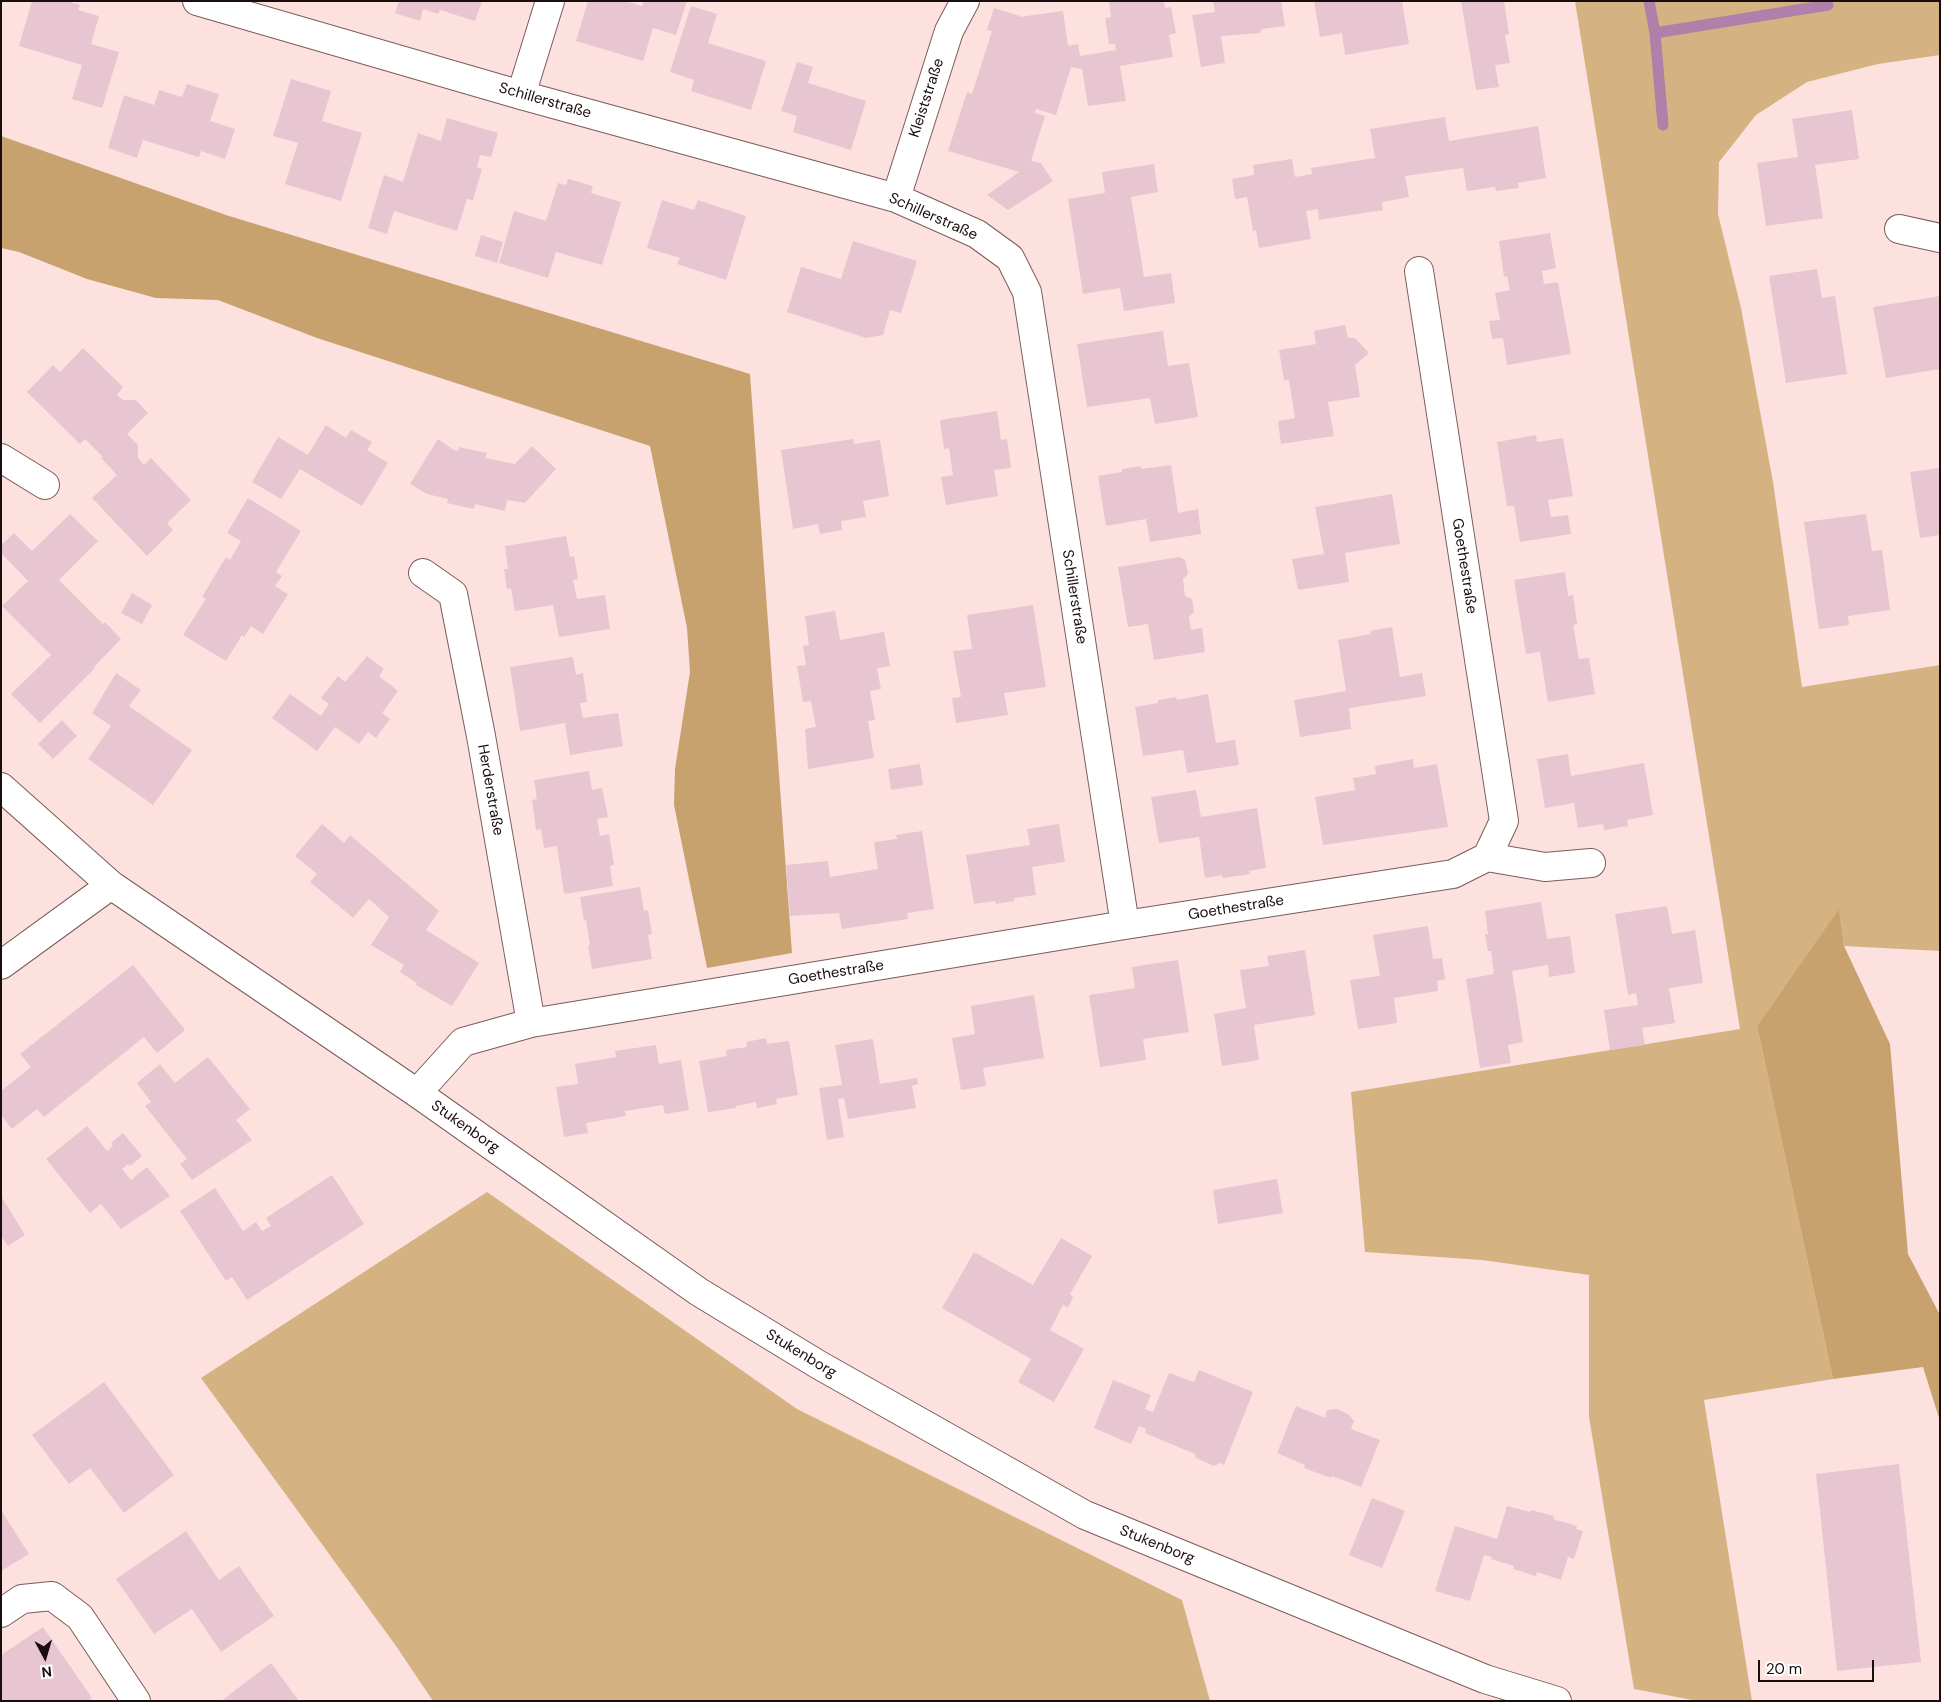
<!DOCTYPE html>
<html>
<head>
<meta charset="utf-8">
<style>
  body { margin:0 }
  #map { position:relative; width:1941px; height:1702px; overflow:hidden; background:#fde1df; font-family:"DM Sans",sans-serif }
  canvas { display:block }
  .frame { position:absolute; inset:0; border:2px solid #190d0d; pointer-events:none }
  .north { position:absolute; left:20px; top:1632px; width:50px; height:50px; -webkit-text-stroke:4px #fff; paint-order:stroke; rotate:174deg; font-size:14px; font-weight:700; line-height:20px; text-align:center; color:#190d0d }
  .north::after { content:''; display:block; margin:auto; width:18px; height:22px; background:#190d0d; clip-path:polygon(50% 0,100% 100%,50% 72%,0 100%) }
  .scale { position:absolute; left:1758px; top:1660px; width:116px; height:22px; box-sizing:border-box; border:2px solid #190d0d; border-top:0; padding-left:6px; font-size:15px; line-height:18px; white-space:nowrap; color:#190d0d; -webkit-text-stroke:4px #fff; paint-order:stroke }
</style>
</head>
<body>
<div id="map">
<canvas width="1941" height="1702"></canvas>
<div class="frame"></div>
<div class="north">N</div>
<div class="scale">20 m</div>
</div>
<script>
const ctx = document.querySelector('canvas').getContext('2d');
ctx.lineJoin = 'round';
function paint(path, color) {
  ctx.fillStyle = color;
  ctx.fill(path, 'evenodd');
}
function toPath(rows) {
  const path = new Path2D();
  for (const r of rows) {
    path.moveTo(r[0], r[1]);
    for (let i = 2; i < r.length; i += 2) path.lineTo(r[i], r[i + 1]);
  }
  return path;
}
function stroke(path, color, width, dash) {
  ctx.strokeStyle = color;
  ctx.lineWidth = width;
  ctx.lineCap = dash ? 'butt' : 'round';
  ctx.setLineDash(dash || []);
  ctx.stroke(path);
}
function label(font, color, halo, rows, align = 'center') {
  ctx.font = font + ' "DM Sans",sans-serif';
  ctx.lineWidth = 4;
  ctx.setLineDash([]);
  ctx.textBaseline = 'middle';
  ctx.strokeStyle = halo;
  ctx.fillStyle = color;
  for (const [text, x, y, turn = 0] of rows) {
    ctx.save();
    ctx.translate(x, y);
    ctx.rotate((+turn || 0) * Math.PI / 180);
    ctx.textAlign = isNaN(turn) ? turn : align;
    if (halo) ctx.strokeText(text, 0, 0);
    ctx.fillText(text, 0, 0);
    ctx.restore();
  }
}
paint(toPath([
  [1575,1,1940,1,1940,55,1878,64,1807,82,1756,115,1719,162,1718,214,1741,308,1773,482,1802,687,1940,665,1940,951,1844,946,1839,910,1757,1026,1833,1379,1704,1400,1752,1701,1698,1701,1634,1689,1589,1417,1589,1275,1482,1260,1365,1252,1351,1092,1740,1029],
  [487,1192,797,1409,1182,1600,1210,1701,433,1701,396,1646,201,1378]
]), '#d4b282');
paint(toPath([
  [1,136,229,216,750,374,792,953,707,968,674,805,675,769,690,672,687,628,650,446,317,338,218,300,156,298,87,279,19,252,1,248],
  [1839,909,1844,946,1890,1044,1908,1254,1940,1315,1940,1421,1923,1367,1833,1379,1757,1026]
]), '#c7a26e');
stroke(toPath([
  [1649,1,1655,33,1663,125],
  [1655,33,1828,5]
]), '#ae80aa', 11);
paint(toPath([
  [32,1,67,1,80,5,78,10,99,16,91,44,119,52,102,108,72,99,82,65,19,46],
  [399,1,482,1,475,21,440,10,438,14,423,9,420,21,395,13],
  [588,1,625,1,642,6,644,1,687,1,676,35,653,28,643,61,576,41],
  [1109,1,1164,1,1165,8,1171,7,1176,33,1169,35,1173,57,1120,66,1126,101,1088,106,1082,69,1071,67,1056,115,1036,109,1035,113,1045,116,1031,161,1041,163,1053,181,1008,210,987,195,1019,172,948,151,967,92,972,94,992,31,987,30,994,8,1020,16,1019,17,1063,11,1068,46,1078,44,1080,56,1116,50,1115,44,1109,44,1105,18,1111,17],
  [1213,1,1281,1,1285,26,1262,29,1260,33,1221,36,1225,63,1201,67,1192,15,1215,12],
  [1314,1,1402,1,1409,44,1345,55,1342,33,1320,37],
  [1461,1,1504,1,1509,34,1505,35,1510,63,1495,65,1499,87,1476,90],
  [691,6,717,14,708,43,766,61,751,110,691,91,694,80,670,72],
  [797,62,813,67,808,83,866,101,851,150,793,132,797,116,781,111],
  [291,79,331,91,322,121,362,133,341,201,285,184,298,143,273,136],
  [187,84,219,94,210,121,235,129,225,159,201,151,199,157,143,140,137,158,108,148,124,95,154,105,159,90,182,97],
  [1852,110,1859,159,1815,165,1823,218,1766,226,1757,163,1798,157,1792,119],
  [1445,117,1449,141,1538,126,1546,178,1518,183,1519,188,1496,191,1495,187,1467,191,1463,168,1405,176,1409,197,1382,202,1383,210,1319,220,1318,209,1306,211,1311,239,1259,248,1256,230,1253,231,1247,197,1235,199,1232,179,1254,175,1253,165,1292,159,1295,177,1312,174,1311,168,1375,158,1370,129],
  [447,118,498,133,491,157,480,155,477,167,482,169,473,200,467,199,457,231,394,211,387,234,368,228,384,175,403,182,418,133,441,141],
  [1154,164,1158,192,1131,197,1144,277,1171,273,1175,303,1124,311,1120,288,1083,294,1068,199,1105,193,1102,172],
  [568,179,593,186,591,193,621,202,602,265,556,252,548,278,499,263,514,211,546,221,558,183,566,185],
  [662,200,694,210,698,200,746,216,726,280,677,264,680,258,647,248],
  [1550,233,1556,268,1542,271,1544,284,1558,282,1571,354,1507,365,1503,338,1492,339,1489,321,1500,320,1495,293,1510,290,1507,276,1504,277,1499,241],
  [481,235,503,242,497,263,475,256],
  [853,241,917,261,901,313,890,310,883,335,866,338,787,312,801,267,841,279],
  [1817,269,1822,298,1835,296,1847,374,1786,383,1769,276],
  [1940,296,1940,369,1886,378,1873,307],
  [1345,325,1348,338,1355,338,1369,353,1355,365,1360,397,1328,402,1334,436,1281,444,1278,421,1295,418,1289,380,1284,380,1279,350,1316,344,1314,331],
  [1163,331,1168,366,1189,363,1198,417,1155,424,1150,398,1087,407,1077,344],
  [83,348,123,387,117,395,123,400,136,400,148,413,127,434,138,445,138,458,144,465,151,458,191,500,167,523,173,530,147,556,92,498,117,475,101,458,103,457,85,439,80,444,27,392,53,365,60,372],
  [997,411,1001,440,1007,439,1011,468,994,470,998,496,946,505,941,477,953,475,949,448,944,449,940,420],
  [326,425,346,438,351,430,372,442,367,450,388,463,362,506,300,469,281,499,252,482,278,437,308,455],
  [1536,435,1537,442,1563,438,1573,496,1548,500,1551,517,1568,515,1571,534,1520,542,1514,506,1507,506,1497,442],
  [438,439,454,450,458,451,459,447,487,453,485,458,515,464,532,446,556,469,525,503,507,500,505,511,475,504,474,509,447,503,448,499,427,494,410,484],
  [853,439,854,444,880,440,889,496,863,501,866,517,841,521,842,530,820,534,818,524,793,529,781,450],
  [1171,465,1178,513,1198,509,1201,534,1150,542,1146,519,1106,526,1098,476,1122,472,1122,469,1141,466,1141,469],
  [1940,468,1940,535,1920,538,1910,472],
  [1392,494,1400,544,1345,553,1349,582,1298,590,1292,559,1324,554,1315,507],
  [248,498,301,531,276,572,282,576,275,586,288,594,263,634,251,626,244,637,242,635,226,661,183,635,206,599,202,597,226,557,230,560,241,541,227,533],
  [70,514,98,541,59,580,103,624,105,622,121,639,94,667,95,668,40,723,11,694,51,655,2,606,28,581,1,553,1,545,14,533,32,551],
  [1866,514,1872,551,1882,550,1890,610,1848,616,1849,625,1819,629,1804,522],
  [566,536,570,557,574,556,578,579,573,580,577,599,605,595,610,629,559,637,553,605,515,611,511,588,507,589,504,569,508,569,505,546],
  [1179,557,1185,560,1188,574,1183,579,1185,596,1192,599,1194,612,1189,617,1191,630,1202,628,1205,652,1154,660,1148,624,1128,627,1118,567],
  [1565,572,1568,596,1573,595,1577,624,1573,625,1579,659,1589,658,1595,694,1548,702,1540,652,1526,654,1514,580],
  [132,593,152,605,142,624,121,613],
  [1033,605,1046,687,1004,693,1008,715,956,723,952,698,961,697,953,651,972,649,967,615],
  [835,611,840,640,884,632,890,666,877,668,881,689,870,691,875,720,868,721,874,758,808,769,805,729,816,727,811,701,803,702,797,666,806,665,803,646,809,645,805,616],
  [1392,627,1400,677,1422,673,1426,696,1349,708,1351,729,1300,737,1294,700,1346,691,1338,640,1371,634,1370,631],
  [367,656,384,669,379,676,398,691,382,713,390,719,376,738,368,732,359,744,335,727,317,751,272,718,290,694,321,716,329,704,321,698,338,676,345,682],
  [573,657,576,675,583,673,587,702,580,703,583,718,618,713,623,746,570,755,565,723,520,731,510,667],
  [116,673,141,690,129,706,192,750,153,805,88,759,111,726,92,713],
  [1208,694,1216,743,1235,740,1239,765,1187,773,1183,750,1143,756,1135,707,1158,703,1158,700,1176,697,1177,700],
  [62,720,77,736,53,759,38,744],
  [1568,754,1571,776,1644,763,1653,815,1627,820,1628,826,1604,830,1603,824,1578,828,1574,803,1545,808,1537,759],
  [1413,759,1414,768,1437,764,1448,827,1323,845,1315,797,1355,790,1353,778,1376,774,1375,766],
  [920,764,923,785,891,790,888,769],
  [589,771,592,790,602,788,608,817,597,819,600,836,609,834,614,865,610,866,613,886,564,894,557,846,544,848,541,829,536,830,532,800,537,799,534,780],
  [1196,790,1201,817,1257,808,1266,868,1249,871,1250,874,1223,878,1222,875,1205,878,1199,837,1159,843,1151,797],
  [322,824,344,843,350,835,439,911,426,930,479,963,452,1006,416,985,417,983,400,972,404,965,371,945,389,917,369,899,353,918,310,882,317,874,295,856],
  [1059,824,1065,862,1032,867,1036,895,1014,898,1014,901,996,904,995,901,974,904,966,855,1030,845,1027,829],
  [922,831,934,909,907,913,908,919,842,929,839,913,790,916,786,865,828,861,830,877,878,869,874,842,897,839,896,835],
  [640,887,644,911,648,910,652,934,648,935,652,959,592,969,588,945,590,945,586,920,584,921,580,897],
  [1541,902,1547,939,1570,936,1575,973,1549,977,1548,965,1512,971,1523,1042,1508,1045,1511,1063,1480,1068,1466,979,1494,974,1491,951,1488,951,1485,934,1488,934,1485,911],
  [1667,906,1672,934,1695,930,1703,983,1669,988,1675,1023,1642,1028,1645,1045,1610,1050,1604,1010,1638,1005,1636,993,1628,995,1615,914],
  [1428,926,1433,959,1442,958,1445,979,1437,981,1438,991,1394,998,1397,1023,1358,1029,1350,980,1380,976,1373,935],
  [1305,950,1315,1015,1254,1025,1259,1060,1222,1066,1214,1014,1246,1008,1240,970,1269,966,1267,956],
  [1178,960,1189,1032,1143,1039,1146,1060,1100,1067,1089,995,1135,988,1132,967],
  [133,965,185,1030,157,1053,144,1037,44,1117,37,1109,12,1129,1,1115,1,1091,31,1067,20,1054],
  [1034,995,1044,1058,983,1068,986,1086,961,1090,952,1038,975,1034,971,1006],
  [766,1038,767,1044,789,1041,798,1095,776,1099,777,1104,757,1108,756,1102,736,1106,736,1108,708,1112,699,1061,727,1056,726,1050,747,1047,746,1042],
  [873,1039,880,1084,917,1078,918,1084,912,1086,916,1108,848,1119,844,1098,838,1099,844,1137,827,1140,819,1088,842,1085,835,1045],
  [656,1045,659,1064,681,1060,689,1110,665,1114,663,1105,625,1111,626,1116,586,1123,588,1133,564,1137,556,1087,578,1084,575,1064,616,1057,615,1051],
  [208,1057,250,1109,236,1120,252,1140,192,1180,180,1164,187,1159,145,1106,151,1102,137,1083,160,1064,175,1083],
  [87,1126,107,1151,113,1146,111,1143,123,1133,142,1156,130,1166,128,1164,122,1169,131,1180,147,1167,170,1196,121,1229,101,1204,90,1213,46,1159],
  [332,1175,364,1224,247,1300,232,1277,226,1281,180,1211,215,1188,243,1231,256,1222,262,1231,271,1226,266,1218],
  [1277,1179,1283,1213,1218,1224,1213,1190],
  [1,1196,25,1235,8,1246,1,1236],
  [1061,1238,1092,1256,1070,1294,1073,1297,1068,1308,1063,1305,1050,1330,1084,1349,1054,1402,1018,1382,1031,1359,942,1308,974,1252,1033,1285],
  [1199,1370,1253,1392,1224,1465,1219,1463,1214,1466,1196,1458,1195,1454,1145,1433,1146,1429,1139,1426,1131,1444,1094,1428,1113,1380,1151,1395,1145,1409,1153,1412,1169,1373,1194,1382],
  [104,1382,174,1475,124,1513,90,1468,69,1484,32,1435],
  [1296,1406,1325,1418,1327,1410,1337,1409,1348,1414,1354,1421,1351,1429,1380,1440,1361,1487,1332,1476,1331,1478,1304,1468,1305,1465,1277,1453],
  [1899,1464,1921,1662,1837,1671,1816,1474],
  [1372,1498,1405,1511,1382,1568,1349,1555],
  [1507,1506,1530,1512,1531,1510,1554,1516,1553,1519,1577,1526,1576,1529,1583,1531,1574,1559,1568,1557,1561,1580,1537,1572,1536,1576,1513,1569,1514,1566,1491,1559,1492,1557,1484,1555,1470,1601,1435,1591,1455,1526,1497,1539],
  [1,1510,29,1554,1,1571],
  [186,1531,219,1580,239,1566,274,1616,221,1652,192,1609,154,1634,116,1579],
  [43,1627,92,1698,88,1701,1,1701,1,1655],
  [271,1663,299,1701,221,1701]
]), '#e7c6d1');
const minor = toPath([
  [197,1,521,95,896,198,977,234,1010,258,1027,292,1125,925],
  [521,95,550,1],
  [896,198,949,31,965,1],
  [1899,229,1940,238],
  [1,458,45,485],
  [423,573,453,594,481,736,531,1023],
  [1,787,111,885,417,1093,699,1292,819,1365,1085,1515,1485,1679,1557,1701],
  [1487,857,1545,867,1591,863],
  [1,965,111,885],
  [417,1093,463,1042,531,1023,1125,925,1453,874,1487,857,1504,821,1419,271],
  [1,1613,22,1599,52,1596,80,1617,136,1701]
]);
stroke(minor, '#7a5c5a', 30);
stroke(minor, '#fff', 28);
label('15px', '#190d0d', '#fff', [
  ["Kleiststraße",927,98,-72],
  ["Schillerstraße",545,101,16],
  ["Schillerstraße",933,217,24],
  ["Goethestraße",1464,566,81],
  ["Schillerstraße",1074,597,81],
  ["Herderstraße",490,790,80],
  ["Goethestraße",1236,908,-9],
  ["Goethestraße",836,973,-9],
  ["Stukenborg",465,1127,35],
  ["Stukenborg",801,1354,31],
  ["Stukenborg",1157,1545,22]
]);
</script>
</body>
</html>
